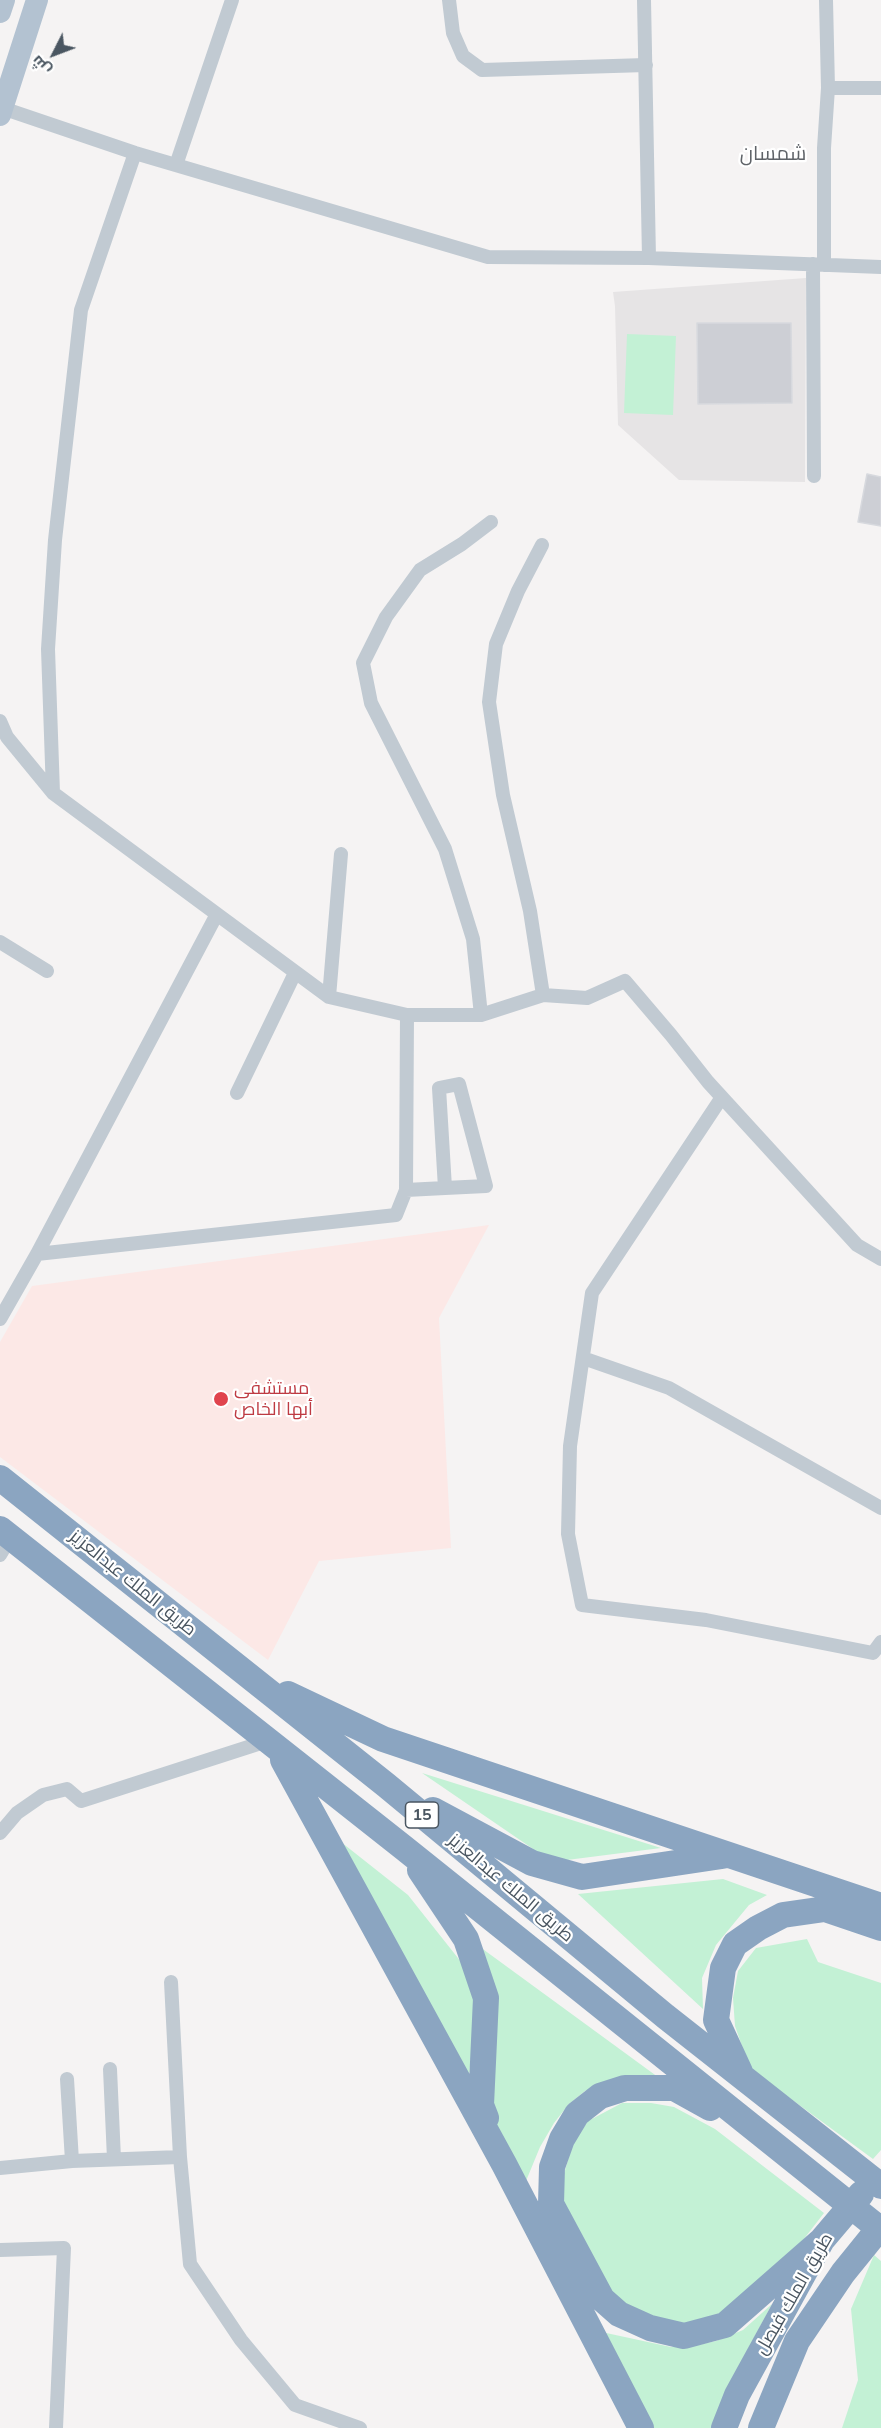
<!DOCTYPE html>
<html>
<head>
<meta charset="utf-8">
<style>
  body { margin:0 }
  #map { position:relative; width:881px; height:2428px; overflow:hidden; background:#f5f3f3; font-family:Mulish,Cairo,sans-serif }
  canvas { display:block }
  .north { position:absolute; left:24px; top:24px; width:60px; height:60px; -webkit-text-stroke:4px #fff; paint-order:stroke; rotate:228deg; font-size:16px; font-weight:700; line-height:24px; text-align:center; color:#4a5661 }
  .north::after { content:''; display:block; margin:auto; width:21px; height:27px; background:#4a5661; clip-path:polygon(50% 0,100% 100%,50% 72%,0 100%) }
</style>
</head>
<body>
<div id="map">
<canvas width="881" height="2428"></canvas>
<div class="north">ش</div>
</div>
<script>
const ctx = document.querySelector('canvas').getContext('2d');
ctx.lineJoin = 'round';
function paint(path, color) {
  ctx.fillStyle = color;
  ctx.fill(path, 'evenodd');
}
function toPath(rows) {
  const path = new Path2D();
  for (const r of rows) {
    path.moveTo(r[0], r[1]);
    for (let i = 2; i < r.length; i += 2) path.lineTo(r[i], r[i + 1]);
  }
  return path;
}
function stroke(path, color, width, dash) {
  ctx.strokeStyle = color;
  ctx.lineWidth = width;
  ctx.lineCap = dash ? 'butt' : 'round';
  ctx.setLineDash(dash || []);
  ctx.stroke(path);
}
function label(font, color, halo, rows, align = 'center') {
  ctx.font = font + ' Mulish,Cairo,sans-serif';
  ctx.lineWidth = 4.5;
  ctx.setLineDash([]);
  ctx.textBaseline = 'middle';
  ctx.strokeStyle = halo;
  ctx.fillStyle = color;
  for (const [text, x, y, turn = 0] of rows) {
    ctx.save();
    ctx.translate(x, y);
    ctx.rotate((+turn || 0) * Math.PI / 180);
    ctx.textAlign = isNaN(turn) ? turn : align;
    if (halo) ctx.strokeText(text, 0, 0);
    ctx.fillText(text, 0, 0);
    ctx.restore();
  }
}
paint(toPath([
  [806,278,805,482,679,480,618,425,615,306,613,292]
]), '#e6e4e5');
paint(toPath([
  [489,1225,439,1318,451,1548,319,1561,268,1660,0,1457,0,1342,32,1286]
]), '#fce8e6');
paint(toPath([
  [627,334,676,336,673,415,624,413],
  [422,1773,661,1848,567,1860,539,1853],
  [341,1842,408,1895,473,1977,478,1998,468,2084],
  [723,1879,767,1895,749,1905,716,1945,702,1978,703,2009,578,1894],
  [807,1939,818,1962,881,1983,881,2150,873,2159,750,2069,735,2026,733,1998,738,1971,756,1948],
  [480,1947,662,2080,606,2083,585,2091,569,2104,554,2123,540,2147,526,2181,490,2115],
  [622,2103,651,2103,674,2107,715,2129,824,2213,776,2275,740,2303,702,2324,677,2330,635,2316,602,2289,556,2200,574,2140,588,2121],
  [874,2255,881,2261,881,2428,842,2428,858,2380,851,2309],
  [772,2304,732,2379,712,2428,648,2428,597,2331,671,2347,693,2346,716,2341,743,2330]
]), '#c3f1d5');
const building = toPath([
  [697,323,791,323,792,403,698,404,697,323],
  [867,474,881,477,881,526,858,522,867,474]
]);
paint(building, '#cdcfd5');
stroke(building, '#d7d9de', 1.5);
stroke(toPath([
  [449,0,453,33,463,56,482,70,646,65],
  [644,0,649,258],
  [828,88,881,88],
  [2,108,135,153,488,257,649,258,881,267],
  [176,165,232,0],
  [813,264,814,476],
  [824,265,824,148,828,88,826,0],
  [542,545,518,591,496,644,489,702,503,795,530,911,543,995],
  [0,721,7,737,53,793,329,997,407,1015,481,1015,543,995,587,998,625,981,671,1035,708,1082,857,1245,881,1259],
  [53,793,48,649,55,540,81,310,135,153],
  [0,942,47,971],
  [329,997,341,854],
  [481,1015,473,939,445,849,371,703,363,663,386,617,420,570,462,544,491,522],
  [237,1093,295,973],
  [722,1097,592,1293,570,1446,568,1534,582,1605,706,1620,873,1653,881,1642],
  [406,1190,407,1015],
  [37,1254,396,1215,406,1190,445,1188,486,1186,459,1084,439,1088,445,1188],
  [0,1319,37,1254,217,914],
  [583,1358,669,1388,881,1508],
  [0,1555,10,1538],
  [0,1833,17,1813,43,1795,67,1789,81,1801,267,1741],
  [171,1982,180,2157,190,2264,241,2340,295,2405,360,2428],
  [110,2069,114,2159],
  [67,2079,72,2161],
  [0,2168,72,2161,180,2157],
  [0,2250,64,2248,56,2428]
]), '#c1cad2', 14);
stroke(toPath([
  [0,12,4,0],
  [0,115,37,0]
]), '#b3c2d1', 22);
stroke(toPath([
  [0,1478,386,1785,665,2016,881,2186],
  [0,1529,404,1848,881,2230],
  [288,1694,383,1739,881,1906],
  [283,1760,504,2164,641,2428],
  [433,1810,532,1863,582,1877,722,1856],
  [420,1870,466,1939,486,1998,481,2105,486,2118],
  [740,2072,716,2020,723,1968,735,1944,758,1928,783,1915,825,1909,881,1928],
  [710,2108,674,2088,625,2088,600,2096,577,2114,562,2139,552,2167,551,2204,602,2299,619,2314,650,2328,684,2336,725,2325,822,2240],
  [724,2428,737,2395,822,2240,861,2194],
  [761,2428,797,2341,843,2273,881,2226]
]), '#8ba5c1', 26);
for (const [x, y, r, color] of [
  [221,1399,8,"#e0444e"]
]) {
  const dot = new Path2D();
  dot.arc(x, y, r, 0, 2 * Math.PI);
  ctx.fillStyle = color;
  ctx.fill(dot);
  stroke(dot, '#fff', 2);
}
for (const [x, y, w] of [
  [422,1815,33]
]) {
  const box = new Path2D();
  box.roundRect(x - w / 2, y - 13, w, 26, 4.5);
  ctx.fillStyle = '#fff';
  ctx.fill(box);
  stroke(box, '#4a5661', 1.5);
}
label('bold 16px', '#4a5661', null, [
  ["15",422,1815]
]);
label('18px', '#be3a42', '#fff', [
  ["مستشفى",234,1389],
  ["أبها الخاص",234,1410]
], 'left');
label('18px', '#4a5661', '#fff', [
  ["طريق الملك عبدالعزيز",133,1583,39],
  ["طريق الملك عبدالعزيز",511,1888,40],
  ["طريق الملك فيصل",794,2294,-60]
]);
label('20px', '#5f6368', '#fff', [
  ["شمسان",773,154]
]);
</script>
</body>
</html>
